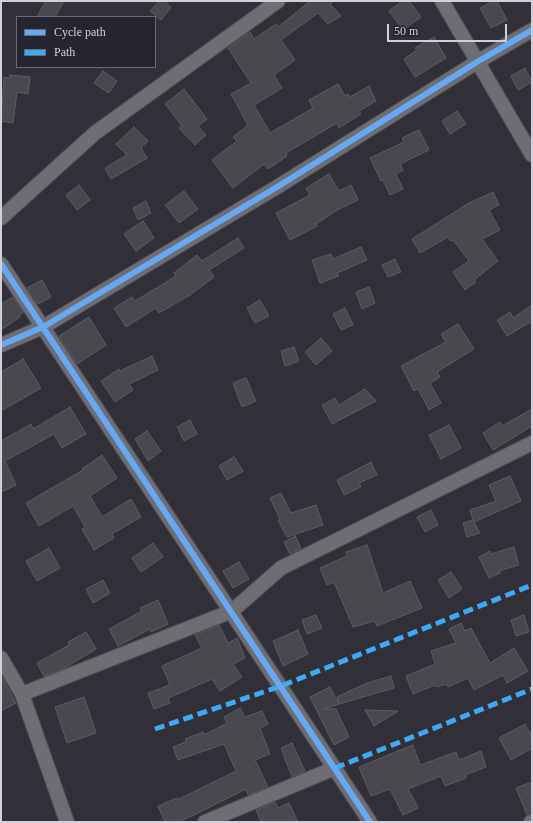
<!DOCTYPE html>
<html>
<head>
<meta charset="utf-8">
<style>
  body { margin:0 }
  #map { position:relative; width:533px; height:823px; overflow:hidden; background:#313038; font-family:"Times New Roman",serif }
  canvas { display:block }
  .frame { position:absolute; inset:0; border:2px solid #d1d0d9; pointer-events:none }
  .legend { position:absolute; left:16px; top:16px; width:140px; height:52px; box-sizing:border-box; background:#252431; border:1px solid #6a6974; margin:0; padding:5px 7px; list-style:none; font-size:12px; color:#d1d0d9 }
  .legend li { display:flex; align-items:center; gap:8px; height:20px }
  .legend b { width:20px; border:1px solid #6a6974 }
  .scale { position:absolute; left:387px; top:24px; width:120px; height:18px; box-sizing:border-box; border:2px solid #d1d0d9; border-top:0; padding-left:5px; font-size:12px; line-height:14px; white-space:nowrap; color:#d1d0d9; -webkit-text-stroke:3px #252431; paint-order:stroke }
</style>
</head>
<body>
<div id="map">
<canvas width="533" height="823"></canvas>
<div class="frame"></div>
<ul class="legend">
<li><b style="height:5px;background:#66a8f1"></b>Cycle path</li>
<li><b style="height:5px;background:#3fa9f5"></b>Path</li>
</ul>
<div class="scale">50 m</div>
</div>
<script>
const ctx = document.querySelector('canvas').getContext('2d');
ctx.lineJoin = 'round';
function paint(path, color) {
  ctx.fillStyle = color;
  ctx.fill(path, 'evenodd');
}
function toPath(rows) {
  const path = new Path2D();
  for (const r of rows) {
    path.moveTo(r[0], r[1]);
    for (let i = 2; i < r.length; i += 2) path.lineTo(r[i], r[i + 1]);
  }
  return path;
}
function stroke(path, color, width, dash) {
  ctx.strokeStyle = color;
  ctx.lineWidth = width;
  ctx.lineCap = dash ? 'butt' : 'round';
  ctx.setLineDash(dash || []);
  ctx.stroke(path);
}
const building = toPath([
  [46,1,64,1,55,17,37,17,46,1],
  [159,1,164,1,171,7,161,20,150,11,159,1],
  [308,1,334,1,330,4,341,16,328,24,318,13,281,40,295,60,274,75,282,88,254,105,270,133,313,108,309,100,338,84,345,96,348,94,350,97,369,86,376,101,359,111,361,114,339,128,337,123,286,153,287,156,268,169,264,164,233,188,212,160,237,141,233,137,248,125,231,94,251,83,228,48,250,32,254,39,276,24,278,27,309,2,308,1],
  [402,1,409,1,421,17,403,30,389,11,402,1],
  [493,1,497,1,507,20,491,28,480,8,493,1],
  [434,37,446,58,415,77,404,59,417,50,415,48,434,37],
  [525,68,532,82,518,90,511,76,525,68],
  [103,71,117,81,109,93,94,83,103,71],
  [10,75,30,77,28,94,17,92,13,123,1,121,4,77,9,78,10,75],
  [184,89,207,119,198,126,206,135,195,145,179,128,182,126,165,104,184,89],
  [457,111,466,124,450,134,442,121,457,111],
  [134,127,148,141,141,148,147,158,111,179,105,168,127,155,116,144,134,127],
  [419,130,429,150,400,164,403,170,396,174,403,189,390,195,383,180,381,181,370,158,404,142,402,138,419,130],
  [329,174,339,191,351,185,358,200,339,209,316,224,317,226,290,240,276,213,310,195,306,188,329,174],
  [79,185,90,200,77,210,66,195,79,185],
  [184,191,198,209,179,223,165,205,184,191],
  [493,192,499,205,489,210,500,230,482,239,498,261,474,280,476,282,465,290,453,272,469,261,453,240,451,241,448,237,420,253,412,239,469,203,493,192],
  [146,201,151,213,138,220,133,208,146,201],
  [143,221,154,238,136,251,124,234,143,221],
  [238,238,244,248,209,270,214,277,190,295,159,313,156,308,126,327,114,308,132,297,135,301,176,276,174,273,197,255,202,261,238,238],
  [361,247,367,260,337,273,339,276,320,283,312,260,331,254,333,259,361,247],
  [395,259,401,272,388,277,382,265,395,259],
  [42,280,51,297,38,304,27,288,42,280],
  [369,287,375,303,362,309,356,292,369,287],
  [13,297,23,313,19,315,20,317,1,330,1,304,13,297],
  [260,300,269,316,255,323,247,308,260,300],
  [532,305,532,321,507,336,497,320,510,312,513,318,532,305],
  [345,308,353,325,341,330,333,314,345,308],
  [89,317,106,345,77,364,59,336,89,317],
  [458,324,474,349,437,372,440,377,430,383,441,403,429,410,418,389,414,391,401,366,446,342,441,334,458,324],
  [321,338,332,351,316,365,305,352,321,338],
  [294,347,299,361,285,366,281,351,294,347],
  [152,356,158,370,129,384,133,390,115,402,101,381,119,369,120,371,152,356],
  [23,359,41,388,1,411,1,372,23,359],
  [246,378,256,401,242,407,233,383,246,378],
  [365,389,376,401,332,424,322,405,335,398,339,405,365,389],
  [70,407,86,434,62,448,54,434,5,461,16,485,1,492,1,441,31,424,33,429,70,407],
  [532,409,532,426,493,450,483,433,500,422,502,426,532,409],
  [190,420,197,434,184,441,177,427,190,420],
  [449,425,461,448,441,459,429,435,449,425],
  [147,431,161,451,148,461,135,439,147,431],
  [102,455,117,478,90,496,102,517,131,499,141,517,112,534,114,538,94,550,82,529,85,527,73,506,39,526,26,503,83,470,82,469,102,455],
  [234,457,243,471,227,480,219,466,234,457],
  [371,462,377,475,359,483,361,487,344,495,337,480,371,462],
  [510,476,521,501,474,522,480,533,467,537,463,523,473,520,470,510,496,501,489,485,510,476],
  [281,493,291,513,316,505,323,525,287,537,278,520,280,519,270,498,281,493],
  [431,510,438,525,425,532,417,517,431,510],
  [295,536,301,548,290,554,284,542,295,536],
  [153,543,163,557,141,572,132,558,153,543],
  [367,545,383,593,410,581,422,608,377,626,375,621,353,627,334,582,327,585,320,568,347,556,346,552,367,545],
  [514,547,519,565,499,571,500,573,489,578,479,557,490,551,491,554,514,547],
  [49,548,60,568,37,581,26,561,49,548],
  [239,562,249,579,233,588,223,571,239,562],
  [451,572,462,589,449,598,438,580,451,572],
  [103,580,110,593,93,603,86,589,103,580],
  [158,600,168,624,151,632,150,629,118,646,109,629,142,611,140,608,158,600],
  [316,615,322,628,307,634,302,620,316,615],
  [524,615,529,632,516,636,511,620,524,615],
  [461,623,465,631,471,628,490,663,514,648,528,671,507,683,503,675,474,690,468,678,448,687,447,684,436,687,435,685,413,694,406,676,435,664,431,651,456,643,449,629,461,623],
  [219,625,228,643,237,638,245,658,233,664,242,677,220,691,212,679,168,698,170,703,154,709,148,693,170,685,162,666,202,648,195,635,219,625],
  [298,630,308,654,283,666,273,641,298,630],
  [86,632,96,649,63,669,44,676,37,663,69,645,68,642,86,632],
  [1,675,16,703,1,711,1,675],
  [391,676,394,688,339,704,337,697,367,683,391,676],
  [330,687,339,704,324,709,336,709,349,737,334,745,310,697,330,687],
  [84,697,96,733,67,743,55,707,84,697],
  [240,708,245,717,262,711,268,724,260,728,270,754,255,760,268,787,248,795,246,789,192,816,178,822,165,822,158,806,177,798,177,800,236,771,224,744,178,760,173,747,186,742,185,739,203,732,204,735,227,723,224,717,240,708],
  [365,710,398,711,374,726,365,710],
  [525,724,532,737,532,748,511,760,499,738,525,724],
  [292,743,305,771,292,777,281,748,292,743],
  [413,745,420,765,456,752,459,760,481,751,486,767,465,775,466,778,445,786,441,776,408,789,418,808,403,815,390,789,371,796,359,767,413,745],
  [532,782,532,814,527,815,516,788,532,782],
  [275,802,278,808,289,803,298,822,261,822,256,810,275,802]
]);
paint(building, '#49484e');
stroke(building, '#5d5c63', 1);
const minor = toPath([
  [442,1,532,155],
  [1,218,95,133,278,1],
  [1,264,370,822],
  [1,345,43,327,277,187,477,62,532,30],
  [1,658,22,694,67,822],
  [22,694,232,611,281,568,532,443],
  [205,822,335,768],
  [531,822,532,822]
]);
stroke(minor, '#4e4d54', 16);
stroke(minor, '#6e6d74', 14);
stroke(toPath([
  [155,729,281,686,532,585],
  [335,768,532,689]
]), '#3fa9f5', 5, [10, 5]);
stroke(toPath([
  [1,264,370,822],
  [1,345,43,327,277,187,477,62,532,30]
]), '#66a8f1', 6);
</script>
</body>
</html>
